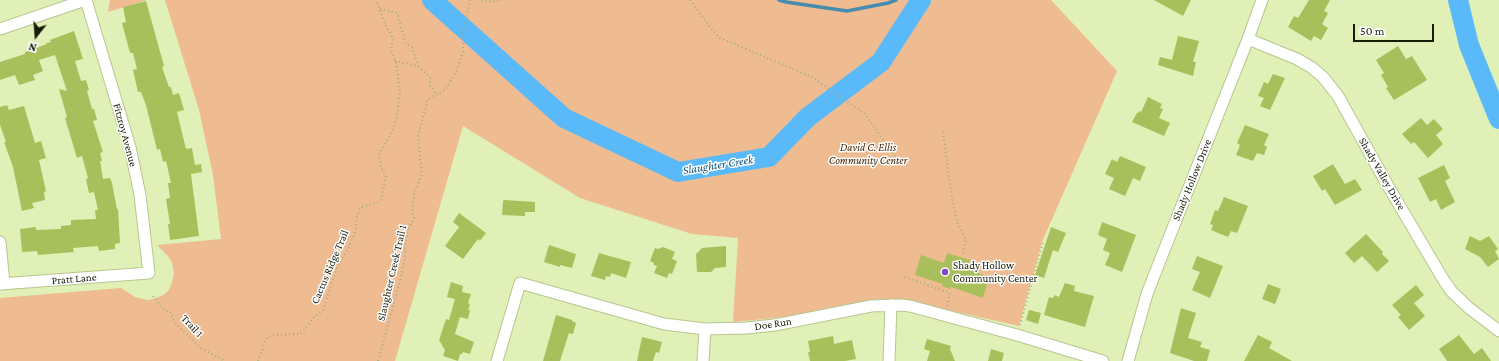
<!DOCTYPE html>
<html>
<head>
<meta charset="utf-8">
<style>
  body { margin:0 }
  #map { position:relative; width:1499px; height:361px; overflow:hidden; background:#e0f0b7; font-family:"Crimson Pro",serif }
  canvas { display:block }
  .north { position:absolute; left:16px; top:16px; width:40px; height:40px; -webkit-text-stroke:3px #fff; paint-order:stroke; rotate:197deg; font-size:11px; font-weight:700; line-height:16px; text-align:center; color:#171c06 }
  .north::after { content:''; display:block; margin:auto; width:14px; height:18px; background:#171c06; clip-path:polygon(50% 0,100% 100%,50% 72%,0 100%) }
  .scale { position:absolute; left:1353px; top:24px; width:81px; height:18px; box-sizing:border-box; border:2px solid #171c06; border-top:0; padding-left:5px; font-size:12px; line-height:14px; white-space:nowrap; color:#171c06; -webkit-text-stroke:3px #fff; paint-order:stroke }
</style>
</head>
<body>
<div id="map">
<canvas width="1499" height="361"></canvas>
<div class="north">N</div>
<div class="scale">50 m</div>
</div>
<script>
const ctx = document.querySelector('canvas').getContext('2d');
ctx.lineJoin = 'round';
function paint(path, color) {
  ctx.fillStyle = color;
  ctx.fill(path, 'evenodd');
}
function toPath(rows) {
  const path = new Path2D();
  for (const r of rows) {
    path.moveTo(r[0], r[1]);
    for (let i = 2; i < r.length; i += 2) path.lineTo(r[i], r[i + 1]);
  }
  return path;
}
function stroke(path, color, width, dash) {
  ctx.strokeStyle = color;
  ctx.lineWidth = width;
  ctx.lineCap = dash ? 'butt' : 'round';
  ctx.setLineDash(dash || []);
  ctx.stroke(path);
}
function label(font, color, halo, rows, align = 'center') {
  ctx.font = font + ' "Crimson Pro",serif';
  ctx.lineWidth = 3;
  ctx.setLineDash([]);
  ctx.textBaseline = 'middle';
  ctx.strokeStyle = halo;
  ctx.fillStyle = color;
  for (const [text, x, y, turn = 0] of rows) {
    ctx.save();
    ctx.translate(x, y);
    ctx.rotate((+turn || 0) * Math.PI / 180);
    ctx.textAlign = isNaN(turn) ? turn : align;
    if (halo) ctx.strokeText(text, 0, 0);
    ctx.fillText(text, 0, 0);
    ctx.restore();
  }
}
paint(toPath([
  [110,0,147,0,108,12],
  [165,0,1051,0,1117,71,1042,242,1019,326,921,304,733,322,738,238,692,234,580,198,463,126,395,361,0,361,0,298,121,288,135,297,147,300,153,299,163,295,168,291,171,286,174,274,172,263,168,256,157,245,221,239,213,175,199,110]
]), '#efbb91');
stroke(toPath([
  [779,0,786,2,847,11,888,3,896,0]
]), '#468bb0', 3.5);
stroke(toPath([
  [432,0,564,118,678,172,769,157,808,117,881,62,921,0],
  [1458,0,1469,45,1499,119]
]), '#5abaf9', 20);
paint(toPath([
  [1154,0,1191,0,1183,16],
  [1309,0,1330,0,1324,11,1328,13,1322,24,1328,28,1321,40,1314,36,1311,41,1288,27,1294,16,1298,18],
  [146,1,164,66,162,67,169,87,171,87,173,95,179,93,184,110,177,112,186,149,192,148,195,165,201,164,202,172,191,174,199,236,170,240,168,224,170,224,166,199,170,198,168,183,171,183,166,161,163,162,160,149,157,150,146,105,141,92,138,92,133,70,137,69,133,53,130,53,122,23,126,22,123,7],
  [74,31,83,59,75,61,81,81,86,80,89,90,87,91,92,109,94,109,97,120,93,121,103,152,100,153,102,161,100,161,103,179,110,178,112,183,117,209,118,209,120,243,115,244,115,249,99,251,98,246,73,248,74,252,38,255,37,251,22,252,20,229,36,227,36,230,61,229,61,226,71,225,71,220,96,219,95,210,98,210,94,192,89,193,86,179,88,178,82,156,77,158,65,118,67,117,59,89,67,91,55,55,39,60,43,71,33,75,35,80,19,85,15,75,0,80,0,62,25,54,25,52,47,44,46,43,51,42,50,40],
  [1178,36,1199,41,1193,62,1196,62,1193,76,1158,65,1160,57,1172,60],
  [1398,46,1406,59,1412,56,1427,80,1394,100,1386,88,1388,87,1381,75,1384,73,1376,60],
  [1273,74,1285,78,1270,110,1260,106,1264,98,1258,96,1264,82,1268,84],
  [1148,97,1162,104,1160,108,1163,109,1159,118,1170,123,1164,136,1132,122,1137,113,1138,113,1139,111,1141,112],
  [7,105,9,110,24,106,35,143,41,141,46,158,39,160,46,191,44,192,45,200,32,203,34,208,22,211,13,167,4,142,6,142,0,125,0,107],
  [1421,118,1427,125,1434,119,1443,129,1436,135,1443,144,1428,158,1414,142,1411,144,1402,134],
  [1245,125,1269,134,1264,145,1267,147,1264,155,1257,153,1253,161,1236,155,1240,145,1237,143],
  [1120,156,1146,167,1140,181,1133,178,1125,196,1109,189,1114,178,1105,174,1112,159,1117,162],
  [1333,164,1345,184,1355,179,1362,190,1335,205,1325,189,1322,191,1313,176],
  [1444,165,1450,178,1445,181,1455,202,1441,210,1436,199,1430,202,1418,178],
  [1224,197,1248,206,1237,233,1231,231,1228,237,1211,230,1213,225,1210,224,1215,210,1218,211],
  [504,200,535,202,535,212,525,212,525,216,502,215,503,201],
  [459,213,486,233,480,241,478,239,463,259,445,246,459,227,453,222],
  [1102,222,1136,235,1122,272,1105,265,1110,253,1103,250,1107,239,1098,235],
  [1051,227,1066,233,1058,252,1053,250,1044,278,1035,275],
  [1366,234,1383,252,1382,254,1389,261,1377,272,1362,256,1354,263,1345,253],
  [1470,236,1480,241,1489,236,1498,249,1495,251,1499,259,1488,267,1480,257,1465,249],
  [549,245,576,254,572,268,560,265,560,267,544,262],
  [726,246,726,267,715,268,711,272,697,272,696,254,702,248],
  [663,247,675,252,672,259,677,261,672,274,669,273,667,278,654,273,657,266,654,265,654,263,650,261,655,248,658,249],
  [599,253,631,262,626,278,611,273,610,277,606,276,605,280,591,276],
  [947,253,970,260,967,269,989,277,983,298,951,287,950,289,942,286,943,284,915,275,921,255,944,263],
  [1197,256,1223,266,1210,298,1192,290,1200,272,1192,269],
  [451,282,463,286,462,292,471,294,468,303,470,304,468,310,470,310,468,319,460,317,455,334,474,342,470,354,463,352,462,354,460,354,458,361,443,356,445,350,439,340,446,319,449,320,455,299,447,297],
  [1065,283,1075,286,1074,291,1094,296,1085,327,1044,315,1049,297,1053,298,1055,295,1059,297],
  [1268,284,1281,289,1275,304,1262,299],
  [1416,285,1424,295,1414,303,1425,316,1409,330,1398,317,1401,315,1392,305],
  [1181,308,1196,313,1188,338,1202,342,1200,347,1210,350,1207,361,1194,361,1170,353],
  [1029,310,1041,313,1038,324,1026,320],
  [556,315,572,320,572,321,576,323,573,334,569,333,560,361,543,361],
  [1258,335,1272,342,1269,348,1292,361,1244,361],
  [1459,335,1474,354,1482,348,1491,361,1447,361,1439,349],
  [833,336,834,344,852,340,856,359,845,361,810,361,808,352,810,352,808,341],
  [642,337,662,342,659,353,656,352,653,361,637,361],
  [927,339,951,346,950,349,955,361,927,361,930,351,924,349],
  [991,349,1004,353,1002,361,988,361]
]), '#a8bf5c');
const minor = toPath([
  [0,29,85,0],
  [1248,39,1297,59,1311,67,1323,77,1338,96,1388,186,1443,279,1452,292,1469,308,1499,331],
  [0,242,4,284],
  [0,284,149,273,140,195,130,147,86,0],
  [497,361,520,283,664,324,705,329,746,328,775,325,871,306,900,305,910,306,1017,335,1103,361],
  [703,361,705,329],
  [889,361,891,305],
  [1128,361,1147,294,1161,258,1248,39,1262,0]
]);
stroke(minor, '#b7c68f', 13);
stroke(toPath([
  [482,0,489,2,502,0],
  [690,0,718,37,812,77,865,114,897,159],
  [380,9,397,13,406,44,412,47,418,66],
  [395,61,418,66,430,77,430,85,436,94],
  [943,132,952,198,957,222,966,240,963,254],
  [905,277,950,293,947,306],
  [153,296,162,308,171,313,173,319,177,325,201,348,225,361],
  [1020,325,1043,242],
  [258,361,267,337,273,335,300,334,304,330,314,317,323,310,337,267,348,249,354,235,356,227,356,219,360,209,362,207,379,202,381,200,386,176,381,168,379,154,392,132,397,116,400,91,396,63,391,50,393,38,386,26,376,0],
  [378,361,400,281,405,258,405,246,408,230,414,218,412,211,415,191,422,174,418,136,422,121,428,99,446,89,457,70,463,51,463,33,470,0]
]), '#a1ae80', 2, [1, 3]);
stroke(minor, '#fff', 11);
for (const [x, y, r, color] of [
  [945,272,4,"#7e4ac2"]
]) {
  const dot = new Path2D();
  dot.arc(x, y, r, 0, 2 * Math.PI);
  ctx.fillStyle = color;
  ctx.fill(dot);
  stroke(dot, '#fff', 1.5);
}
label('11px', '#171c06', '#fff', [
  ["Fitzroy Avenue",125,135,75],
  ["Shady Valley Drive",1382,174,60],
  ["Shady Hollow Drive",1192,180,-68],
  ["Cactus Ridge Trail",330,267,-67],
  ["Slaughter Creek Trail 1",392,273,-77],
  ["Pratt Lane",74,279,-5],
  ["Doe Run",773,324,-9],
  ["Trail 1",192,326,47]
]);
label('italic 11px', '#412304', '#fff', [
  ["David C. Ellis",868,148],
  ["Community Center",868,161]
]);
label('11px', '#171c06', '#fff', [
  ["Shady Hollow",953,266],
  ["Community Center",953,279]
], 'left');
label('italic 12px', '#115983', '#fff', [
  ["Slaughter Creek",718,165,-9]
]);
</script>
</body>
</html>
